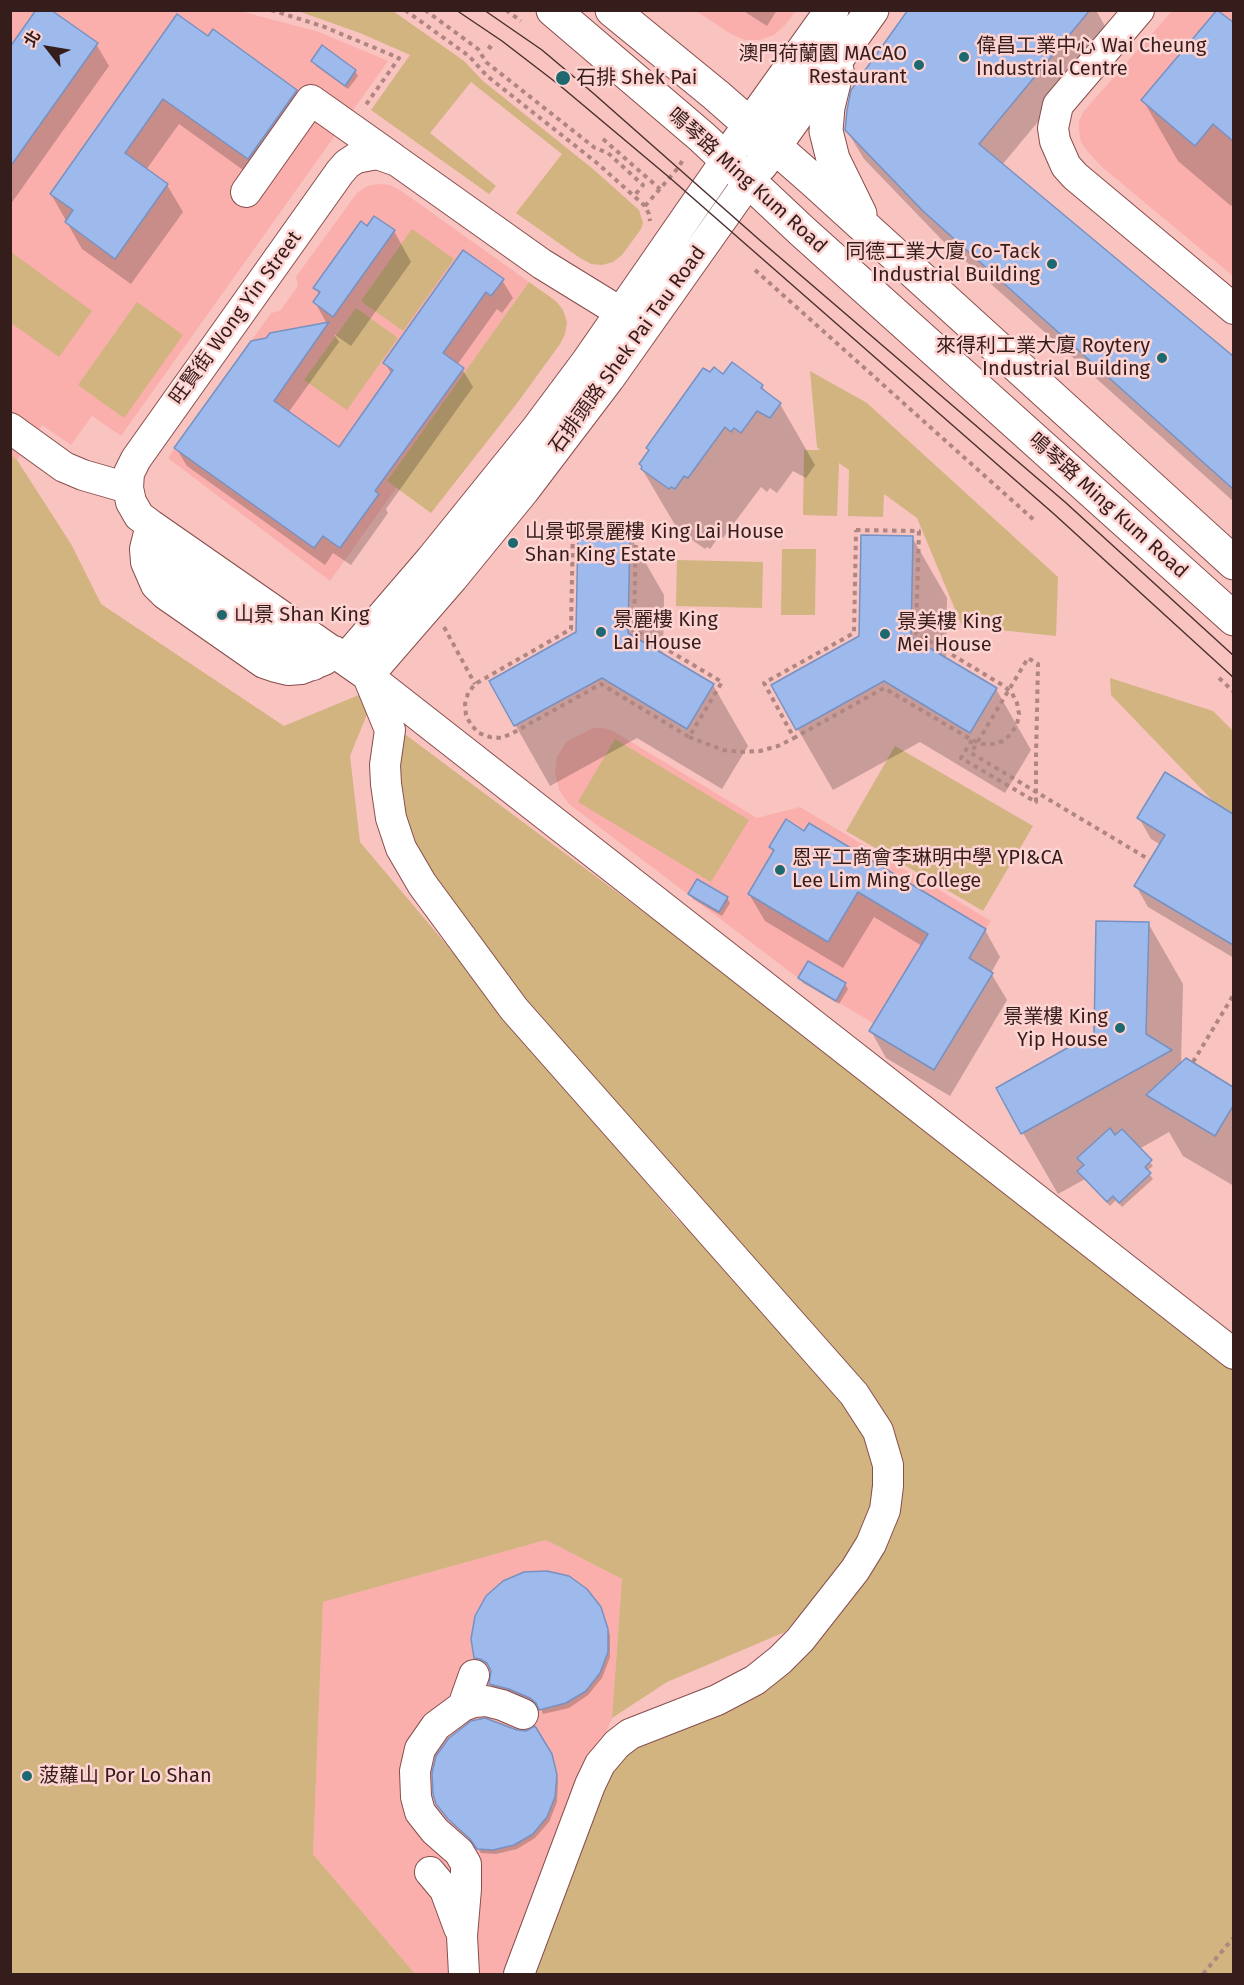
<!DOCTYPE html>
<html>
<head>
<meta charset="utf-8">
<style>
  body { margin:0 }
  #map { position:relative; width:1244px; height:1985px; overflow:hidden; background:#f9c3c0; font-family:"Fira Sans","Noto Sans TC",sans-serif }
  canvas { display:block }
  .frame { position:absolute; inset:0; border:12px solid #351d1c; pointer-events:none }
  .north { position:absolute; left:18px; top:18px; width:60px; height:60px; -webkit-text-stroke:4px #fdd4d1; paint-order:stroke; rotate:301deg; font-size:16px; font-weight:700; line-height:24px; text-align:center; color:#351d1c }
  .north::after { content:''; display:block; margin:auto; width:21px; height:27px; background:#351d1c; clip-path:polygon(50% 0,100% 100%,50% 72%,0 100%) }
</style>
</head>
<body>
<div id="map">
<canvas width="1244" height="1985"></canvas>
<div class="frame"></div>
<div class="north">北</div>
</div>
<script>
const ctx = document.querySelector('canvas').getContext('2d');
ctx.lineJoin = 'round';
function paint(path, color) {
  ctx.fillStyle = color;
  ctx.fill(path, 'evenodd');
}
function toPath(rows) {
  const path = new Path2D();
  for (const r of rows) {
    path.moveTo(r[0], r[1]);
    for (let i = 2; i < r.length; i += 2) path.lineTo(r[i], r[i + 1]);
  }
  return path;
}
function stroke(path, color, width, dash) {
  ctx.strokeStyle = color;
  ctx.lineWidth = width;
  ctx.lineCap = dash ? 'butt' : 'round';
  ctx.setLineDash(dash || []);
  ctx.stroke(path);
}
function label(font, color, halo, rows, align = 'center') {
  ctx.font = font + ' "Fira Sans","Noto Sans TC",sans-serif';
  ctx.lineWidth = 5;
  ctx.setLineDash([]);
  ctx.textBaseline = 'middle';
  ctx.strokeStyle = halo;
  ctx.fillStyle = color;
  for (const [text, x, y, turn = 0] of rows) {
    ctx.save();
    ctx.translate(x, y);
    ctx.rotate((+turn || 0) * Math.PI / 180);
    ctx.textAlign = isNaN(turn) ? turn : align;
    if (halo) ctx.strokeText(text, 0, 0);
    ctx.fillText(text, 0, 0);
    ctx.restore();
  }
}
paint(toPath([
  [10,11,240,11,319,32,388,61,121,436,92,416,71,445,42,425,17,460,10,454],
  [696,11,796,11,785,25,774,35,760,40,745,40,731,34],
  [1172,11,1229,11,1233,14,1233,276,1102,167,1087,151,1081,142,1079,132,1079,121,1084,111],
  [379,184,390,185,400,190,529,282,387,481,396,488,330,581,168,458,271,313,280,311,298,286,296,277,351,201,358,192,368,186],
  [593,728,603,728,613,731,757,818,800,807,991,921,969,958,993,973,934,1070,869,1031,873,1023,798,978,569,804,559,790,555,774,557,757,566,742],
  [546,1540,622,1579,612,1718,502,1974,415,1974,313,1854,323,1602]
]), '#faafac');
paint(toPath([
  [298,11,393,11,464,61,483,81,593,169,639,210,643,223,641,229,622,255,613,262,602,265,591,264,580,258,516,213,562,154,471,82,430,133,496,186,489,194,371,110,410,55,360,33],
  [412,229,454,259,403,331,361,301],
  [11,252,92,311,59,357,11,323],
  [529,282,556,301,563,310,567,322,565,334,560,344,518,402,431,513,387,481],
  [137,302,183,335,124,418,78,385],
  [356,308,398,338,347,410,304,380],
  [810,371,867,403,1058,577,1056,636,962,626,917,518,884,494,883,517,848,516,849,470,839,463,837,516,803,515,804,450,820,450,817,447],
  [10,454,17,460,71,544,101,604,284,726,378,687,350,756,360,842,676,1218,843,1374,874,1436,872,1503,846,1563,785,1632,667,1682,612,1718,622,1579,546,1540,323,1602,313,1854,415,1974,11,1974],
  [782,549,816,549,815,615,781,615],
  [677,560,763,562,762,608,676,606],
  [1110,678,1213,711,1233,731,1233,814,1215,803,1111,695],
  [402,732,810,1036,1233,1368,1233,1974,530,1974,600,1789,629,1749,773,1680,898,1472,522,1002,415,852,397,793],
  [615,739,749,820,711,882,578,802],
  [895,746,1033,826,983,911,846,831]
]), '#d1b480');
paint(toPath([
  [742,10,777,10,767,26],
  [910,10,1096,10,1110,35,1002,165,1234,358,1234,502,942,240,864,159,846,129],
  [1219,11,1234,24,1234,203,1231,206,1178,161,1143,100],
  [209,38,296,91,311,117,264,185,179,124,146,170,167,185,183,212,131,284,82,249,51,194],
  [96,44,109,66,10,205,10,50],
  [313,61,355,71,358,76,348,89,316,66],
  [375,218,394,231,411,262,351,346,334,334,339,342,288,413,339,449,392,375,385,363,502,280,513,298,502,313,497,309,457,365,462,369,473,387,386,509,388,513,351,565,333,553,325,565,187,466,176,448,327,324,315,302,320,295,315,288],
  [711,374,762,386,767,394,780,404,815,465,806,478,793,471,777,493,770,488,767,492,761,487,723,538,720,535,710,549,707,547,705,549,678,530,642,469,650,452,648,448],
  [629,534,664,595,663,656,713,685,748,746,722,789,637,738,550,786,491,682,578,633],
  [912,537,947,598,946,660,996,689,1031,750,1005,793,920,742,833,790,773,686,861,637],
  [1165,775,1234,815,1234,958,1148,907,1136,886,1161,845,1151,839,1139,818],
  [771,847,985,930,1000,957,991,973,1007,1000,950,1096,886,1058,871,1031,922,946,874,917,843,968,765,921,749,894,774,853],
  [690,894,727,898,730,903,722,916,693,899],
  [1148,923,1183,984,1181,1064,1186,1060,1234,1088,1234,1186,1183,1156,1169,1132,1139,1149,1153,1166,1147,1171,1153,1179,1122,1207,1116,1200,1110,1206,1085,1179,1058,1194,1023,1133,1096,1034],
  [800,978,845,984,848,989,839,1004,803,983],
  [603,1614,610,1635,610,1657,602,1678,588,1695,569,1708,543,1714,540,1707,534,1703,512,1693,493,1689,491,1684,493,1672,491,1668,484,1663,478,1662,475,1658],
  [554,1761,558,1781,557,1802,549,1822,535,1838,517,1849,496,1854,481,1853,475,1844,452,1824,440,1809]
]), '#0003');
const building = toPath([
  [36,10,51,10,98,43,10,167,10,47,36,10],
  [908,10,1090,10,979,144,1233,356,1233,489,923,211,845,130,847,110,851,90,908,10],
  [1217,10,1233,22,1233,141,1213,124,1195,146,1141,100,1217,10],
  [177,14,208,36,213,29,297,90,248,159,163,99,125,153,168,184,115,259,65,222,73,210,50,194,177,14],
  [322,45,356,70,345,86,311,61,322,45],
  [374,216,395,230,333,317,313,302,320,292,313,288,361,221,367,226,374,216],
  [463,250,504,279,491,296,486,292,443,353,464,368,375,491,379,494,340,548,323,536,314,548,174,448,251,341,266,338,270,333,329,322,274,401,339,447,393,370,383,363,463,250],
  [732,362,763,385,761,388,781,403,770,418,757,411,741,433,734,428,731,432,725,427,688,478,684,476,675,489,671,487,669,489,641,469,642,466,639,464,649,450,646,448,703,368,710,372,714,367,723,374,732,362],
  [578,532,630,532,628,633,714,684,687,729,602,678,514,726,489,681,576,632,578,532],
  [861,535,913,536,911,637,997,688,970,733,884,681,796,730,771,685,859,636,861,535],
  [1165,772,1233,814,1233,945,1134,886,1165,835,1137,818,1165,772],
  [786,819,804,831,809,823,986,929,969,958,993,973,934,1070,869,1031,928,934,858,892,828,942,748,894,774,850,769,847,786,819],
  [697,879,728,897,719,912,688,894,697,879],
  [1096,921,1149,922,1146,1034,1172,1050,1021,1134,996,1088,1094,1033,1096,921],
  [808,961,846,983,836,1001,798,978,808,961],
  [1186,1058,1233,1087,1233,1106,1215,1136,1146,1095,1186,1058],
  [1110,1128,1115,1135,1122,1129,1152,1160,1145,1167,1151,1173,1119,1203,1113,1196,1107,1202,1077,1171,1084,1165,1077,1158,1110,1128],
  [547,1571,569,1576,587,1589,601,1607,608,1629,608,1652,600,1673,586,1691,566,1703,539,1710,536,1703,530,1698,509,1689,489,1684,491,1671,487,1663,480,1659,474,1658,471,1639,475,1616,486,1596,503,1581,524,1572,547,1571],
  [485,1718,517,1730,526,1731,535,1726,552,1754,557,1775,555,1797,547,1817,533,1834,514,1845,493,1850,477,1849,470,1839,448,1819,436,1804,433,1794,432,1773,436,1756,449,1738,471,1721,485,1718]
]);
paint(building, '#9eb9ec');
stroke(building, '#7791c1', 1.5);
const minor = toPath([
  [1139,10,1058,105,1053,128,1055,141,1066,166,1075,176,1234,309],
  [246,192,311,100,393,158],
  [620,312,542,264,397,161,377,154,356,158,347,164,340,172,136,459,129,473,128,488,131,502,139,516,151,525,368,676,1234,1354],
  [10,428,64,467,83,475,128,488],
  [151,525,145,549,146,562,156,585,165,594,264,663,276,667,288,670,301,669,324,660,334,651],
  [145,550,175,575,278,646,313,665],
  [345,659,431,559,536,429,586,362,726,160],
  [368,676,453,578,524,491,609,379,749,181],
  [369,679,390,730,385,765,386,784,391,818,401,848,422,884,514,1009,854,1394,878,1431,888,1465,888,1486,885,1510,871,1544,855,1570,800,1640,780,1660,755,1680,717,1700,630,1734,617,1744,600,1764,590,1785,519,1974],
  [463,1706,474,1675],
  [430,1872,445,1890,459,1928],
  [464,1974,462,1936,466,1889,466,1864,459,1852,435,1831,420,1812,416,1797,415,1771,420,1749,436,1726,463,1706,474,1702,486,1701,502,1705,523,1714]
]);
const major = toPath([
  [553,10,702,137,802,231,1234,619],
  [612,10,716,95,814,181,1234,563],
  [837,70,828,107,826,131,833,159,860,214],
  [737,143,832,10],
  [761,165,872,10]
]);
stroke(minor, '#874e4c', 32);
stroke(major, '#874e4c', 35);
stroke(toPath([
  [271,10,322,26,399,58,365,106],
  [405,10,469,56,487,76,597,163,645,206,649,214,650,221],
  [425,10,478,49,486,62,595,148,608,153,643,185,634,196],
  [506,10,521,21],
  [488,46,495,51],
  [603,139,660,189],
  [645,206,678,168,684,158],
  [755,270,1034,520],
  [573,526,636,527,634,630,722,682,689,737,601,684,511,734,501,738,490,737,479,733,471,725,466,715,465,704,468,693,475,684,571,629,573,526],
  [856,530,919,531,916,633,1004,686,1012,693,1017,703,1019,714,1017,724,1011,734,1003,741,993,744,982,744,972,740,884,688,794,738,764,683,854,633,856,530],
  [444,627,475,684],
  [1219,678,1234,692],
  [689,737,723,750,742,752,760,751,778,746,794,738],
  [972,740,961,758,1036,802,1036,757],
  [1193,1062,1234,994],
  [1203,1974,1234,1937]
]), '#b08683', 4, [4.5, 4.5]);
stroke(minor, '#fff', 30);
stroke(major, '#fff', 33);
stroke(toPath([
  [456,10,502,41,558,84,670,178,1054,514,1234,678],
  [484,10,542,50,593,93,763,243,1065,502,1234,656]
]), '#4c3130', 1.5);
stroke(toPath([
  [1036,757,1038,664,1028,658,971,753,1150,860]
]), '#b08683', 4, [4.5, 4.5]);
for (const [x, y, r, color] of [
  [964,57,6,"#1d696f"],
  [919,65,6,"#1d696f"],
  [563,78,8,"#1d696f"],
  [1052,264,6,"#1d696f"],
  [1162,358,6,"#1d696f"],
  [513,543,6,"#1d696f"],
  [222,615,6,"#1d696f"],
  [601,632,6,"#1d696f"],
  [885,634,6,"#1d696f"],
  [780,870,6,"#1d696f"],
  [1120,1028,6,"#1d696f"],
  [27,1776,6,"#1d696f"]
]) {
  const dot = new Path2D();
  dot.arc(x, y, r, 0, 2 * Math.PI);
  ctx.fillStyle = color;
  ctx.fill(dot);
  stroke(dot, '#fdd4d1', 2);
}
label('20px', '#351d1c', '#fdd4d1', [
  ["偉昌工業中心 Wai Cheung",976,46],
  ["Industrial Centre",976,69],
  ["澳門荷蘭園 MACAO",907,54,"right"],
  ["Restaurant",907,77,"right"],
  ["石排 Shek Pai",576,78],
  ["同德工業大廈 Co-Tack",1040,252,"right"],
  ["Industrial Building",1040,275,"right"],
  ["來得利工業大廈 Roytery",1150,346,"right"],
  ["Industrial Building",1150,369,"right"],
  ["山景邨景麗樓 King Lai House",525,532],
  ["Shan King Estate",525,555],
  ["山景 Shan King",234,615],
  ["景麗樓 King",613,620],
  ["Lai House",613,643],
  ["景美樓 King",897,622],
  ["Mei House",897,645],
  ["恩平工商會李琳明中學 YPI&CA",792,858],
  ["Lee Lim Ming College",792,881],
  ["景業樓 King",1108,1017,"right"],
  ["Yip House",1108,1040,"right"],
  ["菠蘿山 Por Lo Shan",39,1776]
], 'left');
label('20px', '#351d1c', '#fdd4d1', [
  ["鳴琴路 Ming Kum Road",747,181,42],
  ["旺賢街 Wong Yin Street",236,318,-54],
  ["石排頭路 Shek Pai Tau Road",628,350,-54],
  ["鳴琴路 Ming Kum Road",1108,506,42]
]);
</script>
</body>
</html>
